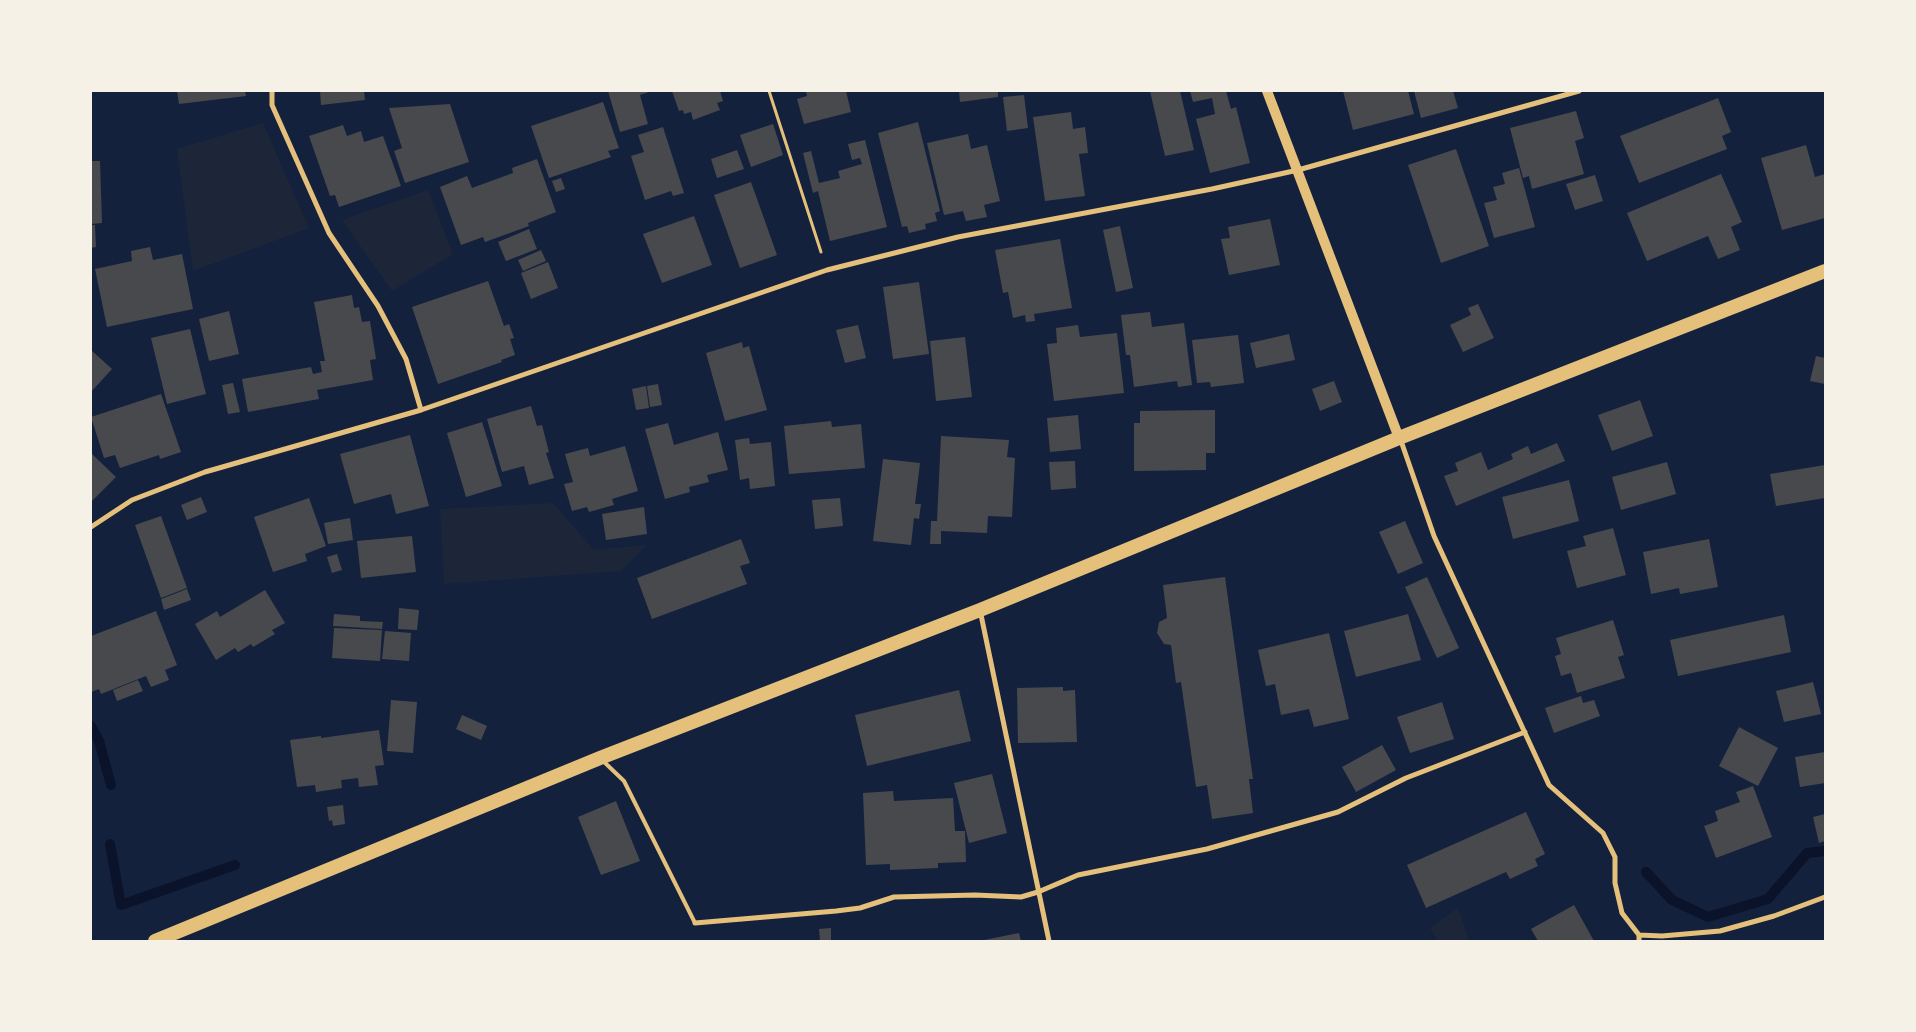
<!DOCTYPE html>
<html>
<head>
<meta charset="utf-8">
<style>
  body { margin:0 }
  #map { position:relative; width:1916px; height:1032px; overflow:hidden; background:#14213d; font-family:Lato,sans-serif }
  canvas { display:block }
  .frame { position:absolute; inset:0; border:92px solid #f6f1e7; pointer-events:none }
</style>
</head>
<body>
<div id="map">
<canvas width="1916" height="1032"></canvas>
<div class="frame"></div>
</div>
<script>
const ctx = document.querySelector('canvas').getContext('2d');
ctx.lineJoin = 'round';
function paint(path, color) {
  ctx.fillStyle = color;
  ctx.fill(path, 'evenodd');
}
function toPath(rows) {
  const path = new Path2D();
  for (const r of rows) {
    path.moveTo(r[0], r[1]);
    for (let i = 2; i < r.length; i += 2) path.lineTo(r[i], r[i + 1]);
  }
  return path;
}
function stroke(path, color, width, dash) {
  ctx.strokeStyle = color;
  ctx.lineWidth = width;
  ctx.lineCap = dash ? 'butt' : 'round';
  ctx.setLineDash(dash || []);
  ctx.stroke(path);
}
paint(toPath([
  [263,123,309,228,193,271,177,149],
  [428,190,453,254,392,291,342,220],
  [553,503,594,550,647,545,621,571,444,584,440,509],
  [1458,908,1469,941,1438,941,1430,928]
]), '#1d2539');
stroke(toPath([
  [91,726,99,741,111,785],
  [110,844,121,905,235,865],
  [1646,872,1672,900,1708,917,1768,899,1807,853,1825,851]
]), '#0b132b', 10);
paint(toPath([
  [177,91,245,91,246,96,179,104],
  [320,91,364,91,365,100,321,105],
  [608,91,652,91,640,95,648,124,620,132],
  [672,91,720,91,723,101,717,103,720,110,693,120,691,112,684,114,683,110,679,111],
  [806,91,846,91,851,112,804,124,797,99,807,96],
  [959,91,998,91,998,97,960,102],
  [1150,91,1180,91,1194,150,1165,156],
  [1190,91,1226,91,1231,109,1236,107,1250,163,1210,173,1196,119,1215,114,1212,98,1193,102],
  [1343,91,1408,91,1414,114,1353,130],
  [1414,91,1453,91,1458,108,1421,118],
  [1024,95,1028,128,1007,131,1003,97],
  [1718,98,1731,132,1722,136,1727,149,1639,183,1620,136],
  [603,102,619,148,608,151,611,157,549,178,531,126],
  [450,104,469,162,405,183,394,151,402,148,389,108],
  [1576,111,1584,138,1575,141,1584,174,1532,189,1529,176,1523,178,1510,128],
  [1071,112,1073,129,1085,127,1088,153,1079,154,1085,196,1045,201,1033,117],
  [918,122,940,211,935,213,937,221,925,224,926,229,909,233,907,226,902,227,878,133],
  [773,124,783,155,751,167,740,135],
  [343,125,347,136,361,131,364,142,383,136,401,186,339,207,335,195,330,196,309,136],
  [663,127,684,193,673,196,671,191,645,200,631,156,644,152,638,135],
  [968,134,971,149,987,145,1000,201,984,205,987,217,966,221,963,211,944,215,927,143],
  [865,140,887,227,830,241,818,191,813,193,803,153,811,151,819,183,840,178,838,171,862,164,860,158,852,160,848,144],
  [1806,145,1815,177,1825,174,1825,218,1782,230,1761,158],
  [1456,149,1489,246,1441,263,1408,165],
  [737,150,744,169,717,178,711,159],
  [537,159,556,212,528,223,529,226,485,242,483,237,461,245,440,187,467,176,472,188,513,173,512,168],
  [91,161,100,161,102,223,91,224],
  [1519,168,1535,227,1494,238,1484,203,1497,200,1493,187,1505,184,1502,173],
  [1721,174,1742,222,1731,227,1740,250,1718,259,1708,236,1647,261,1627,213],
  [1595,175,1603,201,1575,210,1566,184],
  [561,178,565,189,556,192,552,181],
  [751,182,777,255,740,268,714,195],
  [694,216,712,265,662,283,643,234],
  [1270,219,1280,265,1229,275,1221,239,1230,238,1228,227],
  [91,225,95,225,96,247,91,248],
  [1120,226,1133,288,1116,292,1103,230],
  [529,229,537,249,506,261,498,242],
  [1060,239,1072,308,1034,314,1035,321,1026,322,1025,315,1013,318,1008,292,1003,293,995,250],
  [150,247,153,260,182,254,193,309,107,327,95,269,132,261,131,251],
  [541,250,546,261,523,271,518,260],
  [548,262,558,288,531,299,521,273],
  [488,281,504,326,509,324,514,338,510,339,515,355,501,360,502,362,438,384,412,307],
  [919,282,929,354,893,359,883,287],
  [352,295,354,308,359,307,362,322,370,321,376,359,370,360,373,380,317,390,319,399,248,412,242,379,311,367,313,374,322,372,320,361,325,361,314,302],
  [1478,304,1494,338,1463,352,1450,325,1471,315,1468,308],
  [229,311,239,354,209,361,199,319],
  [1150,312,1152,327,1184,323,1192,385,1178,387,1177,381,1134,387,1130,355,1126,355,1121,315],
  [858,325,866,358,845,363,836,330],
  [1078,325,1080,337,1117,333,1124,393,1054,401,1047,344,1057,343,1056,328],
  [190,329,206,394,167,404,151,338],
  [1289,334,1295,360,1256,368,1250,343],
  [1238,335,1244,383,1211,387,1210,382,1197,383,1192,340],
  [965,337,972,397,936,401,930,341],
  [742,342,743,348,749,346,767,410,725,421,706,353],
  [91,350,112,369,91,392],
  [1816,356,1825,358,1825,384,1810,381],
  [1334,381,1342,402,1320,411,1312,389],
  [233,383,240,412,228,414,222,385],
  [658,384,662,405,650,407,647,386],
  [646,386,649,408,636,410,632,389],
  [161,394,181,452,160,459,159,455,120,468,115,455,104,458,91,417],
  [1640,400,1653,436,1612,451,1598,415],
  [531,406,537,426,542,425,549,452,546,453,554,478,529,485,524,466,502,472,487,419],
  [1215,410,1215,453,1206,453,1206,470,1134,471,1134,423,1140,423,1140,411],
  [1078,415,1081,449,1050,452,1047,418],
  [831,421,832,427,861,424,865,468,789,474,784,426],
  [482,422,502,486,466,497,447,433],
  [668,423,674,445,718,432,728,470,707,475,709,482,689,487,690,492,665,499,645,429],
  [410,435,429,506,396,514,391,494,354,504,340,454],
  [941,436,1009,440,1007,457,1015,458,1012,517,988,516,987,533,941,531,941,544,930,544,931,521,937,521],
  [749,438,750,444,771,442,775,486,750,489,749,478,740,480,735,440],
  [1557,443,1565,461,1456,506,1444,476,1458,471,1455,463,1481,452,1488,470,1513,459,1511,454,1528,446,1531,454],
  [625,446,638,491,612,499,614,505,589,512,587,507,572,511,564,484,573,482,565,454,588,448,590,456],
  [91,453,116,477,91,502],
  [883,459,920,463,915,504,921,504,919,519,914,518,911,545,873,541],
  [1075,461,1076,488,1051,490,1049,462],
  [1667,462,1676,494,1621,510,1612,477],
  [1825,465,1825,498,1776,506,1770,474],
  [1569,480,1579,521,1513,539,1502,497],
  [201,497,207,512,187,520,181,505],
  [309,498,326,546,305,554,307,561,273,572,254,517],
  [840,498,843,526,815,529,812,500],
  [644,507,647,534,606,540,602,514],
  [161,516,187,588,161,598,135,525],
  [350,518,353,540,328,544,324,523],
  [1405,521,1423,563,1398,574,1379,532],
  [1613,528,1626,575,1577,588,1567,551,1586,546,1583,536],
  [412,536,416,572,361,578,357,541],
  [741,539,750,563,740,566,747,584,652,619,637,578],
  [1709,539,1718,587,1680,594,1679,588,1651,594,1643,552],
  [337,554,342,570,332,573,327,557],
  [1225,577,1253,779,1249,779,1253,813,1212,819,1207,785,1196,787,1181,682,1176,683,1171,645,1164,644,1157,633,1159,622,1167,618,1163,585],
  [1427,577,1459,648,1437,658,1405,587],
  [187,589,191,600,164,610,161,599],
  [265,590,285,623,272,630,275,634,253,647,251,644,238,652,235,648,216,660,195,624,217,611,220,617],
  [399,608,419,610,417,630,398,629],
  [156,611,177,665,165,670,169,680,151,687,146,676,101,694,99,689,91,692,91,636],
  [334,614,360,616,360,621,383,622,382,629,333,626],
  [1408,614,1421,660,1356,677,1344,631],
  [1784,615,1791,652,1678,676,1670,640],
  [1613,620,1624,655,1618,657,1625,678,1577,693,1571,673,1561,676,1555,656,1561,654,1556,638],
  [334,628,382,630,380,661,332,658],
  [385,631,411,633,409,661,382,659],
  [1329,633,1349,719,1314,727,1309,709,1281,715,1275,684,1266,686,1258,650],
  [138,680,143,691,117,701,113,690],
  [1813,682,1821,714,1784,722,1776,691],
  [1063,687,1063,691,1075,690,1077,742,1018,743,1017,688],
  [959,690,971,741,867,766,855,715],
  [1581,696,1583,703,1594,700,1600,716,1554,733,1545,708],
  [391,700,417,702,413,753,387,751],
  [1442,702,1454,739,1410,753,1397,717],
  [462,715,487,726,481,740,456,729],
  [1739,727,1778,748,1758,786,1719,766],
  [379,730,384,765,375,766,378,785,359,787,358,778,341,780,342,788,316,792,315,785,297,787,290,740,321,736,321,738],
  [1382,745,1396,770,1356,792,1342,767],
  [1825,752,1825,783,1800,787,1795,757],
  [992,774,1007,833,969,843,954,783],
  [1753,786,1772,837,1716,858,1704,826,1718,821,1715,811,1740,802,1736,792],
  [893,791,894,801,953,798,955,831,965,831,966,862,938,863,938,868,890,870,890,864,866,865,863,793],
  [616,801,640,861,601,875,578,817],
  [343,805,345,824,333,826,332,820,329,821,327,807],
  [1526,812,1545,854,1535,859,1538,866,1510,879,1506,872,1426,908,1407,865],
  [1825,814,1825,841,1819,843,1813,817],
  [1574,905,1594,941,1538,941,1531,929],
  [831,928,831,941,820,941,819,929],
  [1019,933,1021,941,984,941,984,940]
]), '#48494c');
stroke(toPath([
  [769,91,821,252]
]), '#e5c07b', 3);
stroke(toPath([
  [602,760,624,781,695,923]
]), '#e5c07b', 4);
stroke(toPath([
  [272,91,272,105,329,233,378,306,406,359,421,410],
  [1400,438,1434,536,1549,785,1603,833,1615,857,1615,883,1622,913,1639,935,1639,941],
  [91,527,132,500,205,472,421,410,827,270,958,237,1212,189,1298,170,1579,91],
  [980,610,1049,941],
  [695,923,836,911,860,908,894,897,975,895,1021,897,1038,892,1078,875,1207,849,1338,812,1406,778,1525,732],
  [1639,935,1662,936,1720,931,1774,916,1825,897]
]), '#e5c07b', 5);
stroke(toPath([
  [1267,91,1399,438]
]), '#e5c07b', 10);
stroke(toPath([
  [155,941,600,758,980,610,1399,438,1825,271]
]), '#e5c07b', 14);
</script>
</body>
</html>
